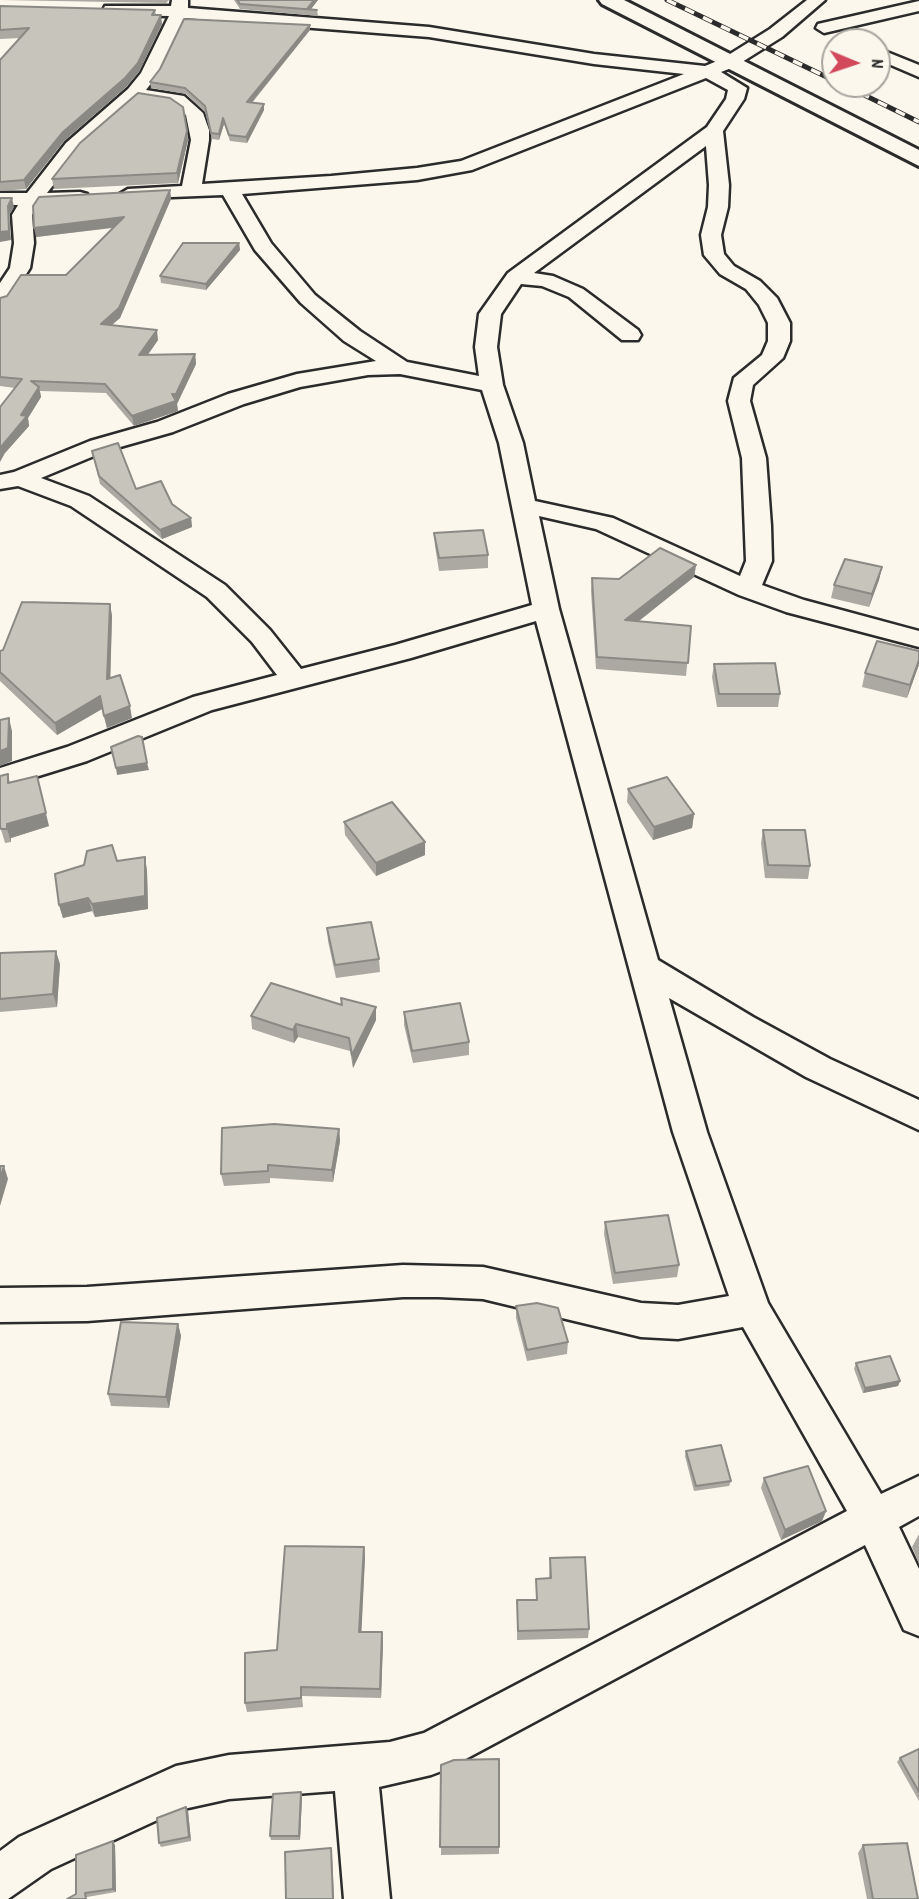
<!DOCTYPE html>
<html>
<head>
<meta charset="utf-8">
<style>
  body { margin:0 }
  #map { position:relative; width:919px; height:1899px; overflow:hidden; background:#fbf7ec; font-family:Dekko,sans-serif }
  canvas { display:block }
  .north { position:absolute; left:821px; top:28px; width:70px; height:70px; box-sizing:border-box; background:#fbf7ec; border:2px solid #a8a59f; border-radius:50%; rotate:92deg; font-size:19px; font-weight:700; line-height:28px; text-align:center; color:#2b2b2b }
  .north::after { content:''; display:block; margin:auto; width:24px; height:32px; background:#d1495b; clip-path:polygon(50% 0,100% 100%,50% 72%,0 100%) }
</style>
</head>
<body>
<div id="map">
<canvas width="919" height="1899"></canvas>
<div class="north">N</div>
</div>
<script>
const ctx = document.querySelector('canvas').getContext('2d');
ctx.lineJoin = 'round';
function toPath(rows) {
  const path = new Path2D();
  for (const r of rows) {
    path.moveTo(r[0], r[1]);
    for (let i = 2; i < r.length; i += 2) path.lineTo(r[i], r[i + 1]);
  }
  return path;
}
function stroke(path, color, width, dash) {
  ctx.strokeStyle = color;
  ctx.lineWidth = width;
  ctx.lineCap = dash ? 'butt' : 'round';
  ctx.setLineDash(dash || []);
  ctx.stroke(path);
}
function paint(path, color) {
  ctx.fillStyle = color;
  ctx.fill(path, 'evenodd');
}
const street = toPath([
  [172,0,188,0,188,8,429,27,594,54,705,66,722,59,770,29,807,0,825,0,782,37,734,67,721,72,747,88,744,99,723,131,729,185,728,207,721,235,724,254,734,266,760,281,777,298,790,323,790,341,783,358,753,385,750,401,766,458,771,526,772,561,762,585,804,600,919,631,919,647,786,612,739,595,596,529,539,516,559,609,658,960,753,1017,830,1059,919,1100,919,1130,806,1077,669,998,707,1132,768,1303,881,1494,919,1476,919,1516,899,1527,919,1569,919,1636,904,1630,865,1545,447,1769,431,1775,379,1787,390,1899,344,1899,335,1791,229,1799,179,1810,51,1869,8,1899,0,1899,0,1851,19,1837,176,1766,229,1755,390,1742,424,1733,847,1511,743,1327,678,1339,641,1337,483,1299,438,1297,403,1297,87,1321,0,1322,0,1288,87,1287,403,1265,483,1267,641,1303,678,1305,729,1296,673,1132,536,621,411,658,212,710,87,761,0,788,0,768,67,747,193,697,277,675,252,642,207,597,71,506,18,486,0,489,0,475,14,472,90,441,157,422,228,394,297,374,376,361,344,341,301,303,255,250,223,195,121,199,118,195,128,189,182,186,191,140,186,115,172,105,138,99,80,151,47,193,80,192,87,194,90,198,87,202,38,204,32,215,34,243,30,268,7,304,0,306,0,283,10,268,14,243,12,215,18,205,0,205,0,193,27,193,66,143,128,89,141,73,169,16,111,15,105,14,103,10,105,6,171,6,172,0],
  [185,18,429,37,594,64,684,74,461,161,417,168,331,176,202,184,209,140,209,130,203,113,184,96,146,90,158,74,185,18],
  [706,78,728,90,726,99,707,127,508,273,479,314,475,347,479,376,407,362,360,331,315,295,271,243,242,194,417,180,472,170,706,78],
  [706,146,709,185,708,207,701,235,704,255,720,274,746,289,759,305,768,323,768,341,762,355,734,378,728,401,742,458,746,561,740,576,613,518,535,501,523,443,503,385,497,347,501,314,521,284,542,286,569,297,622,340,638,340,641,335,638,330,583,289,553,276,534,273,706,146],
  [400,374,482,390,499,443,532,605,395,645,301,669,270,630,225,585,89,496,41,478,106,451,173,432,244,404,300,387,368,375,400,374],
  [919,1,919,11,824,33,816,28,818,24,919,1],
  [877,48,919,65,919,77,877,59,877,48]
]);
const secondary = toPath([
  [599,0,624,0,919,150,919,166,602,4,599,0]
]);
stroke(street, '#2b2b2b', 5);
stroke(secondary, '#2b2b2b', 6);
paint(street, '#fbf7ec');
paint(secondary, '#fbf7ec');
const rail = toPath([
  [667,0,835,81],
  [842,84,919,122]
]);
stroke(rail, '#2b2b2b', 5);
stroke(rail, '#fbf7ec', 3.5, [10]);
paint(toPath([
  [0,0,169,0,166,3],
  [234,0,318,0,311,9,317,10,318,16,240,9],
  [0,6,155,10,156,15,162,24,139,72,126,87,64,141,26,189,0,191,0,60,21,38,0,39],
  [310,30,252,103,264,104,264,110,247,143,230,141,224,124,219,140,212,139,205,112,186,94,151,88,150,82],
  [188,140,178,183,54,189,52,179],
  [170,190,171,199,120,318,112,325,158,340,147,355,195,354,196,364,177,404,178,411,134,426,106,393,40,391,41,397,28,418,29,426,5,453,15,388,0,386,0,298,66,275,113,228,36,237],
  [239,243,240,250,206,290,161,283,160,276],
  [92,451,136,489,172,504,191,518,192,527,162,539,100,484],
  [434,533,488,555,488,568,439,571,435,546],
  [696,565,694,577,638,621,691,626,686,676,596,669,591,591,592,578,619,579],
  [882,567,879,580,869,607,831,598,834,585],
  [110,604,112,616,110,678,132,718,107,728,102,709,57,735,0,681,0,651],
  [714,664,780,694,778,707,717,707,712,677],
  [919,665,907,698,862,687,865,673],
  [8,774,10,783,49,826,11,838,11,842,5,843,0,826],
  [628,789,694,814,692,828,653,840,627,802],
  [344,822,425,842,425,855,376,876,345,835],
  [763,830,810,866,808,879,765,878,761,843],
  [145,857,147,871,148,909,95,917,92,911,63,918,59,905,117,861],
  [327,928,379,959,380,972,336,978,328,941],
  [0,953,60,964,57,1007,0,1012],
  [341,998,376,1007,376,1020,353,1068,350,1051,298,1037,294,1043,252,1029,251,1016,342,1005],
  [404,1012,469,1042,469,1055,413,1063,404,1025],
  [339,1129,340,1141,333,1182,270,1178,270,1183,224,1186,221,1174],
  [605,1222,679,1265,677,1277,613,1284,604,1234],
  [516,1306,568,1342,567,1354,527,1361,516,1318],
  [178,1324,181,1336,169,1408,111,1406,108,1394],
  [856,1363,900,1381,898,1386,863,1393,854,1369],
  [686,1451,731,1481,729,1486,694,1491,685,1456],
  [764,1478,826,1511,822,1521,781,1540,761,1488],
  [919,1534,919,1564,912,1547],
  [364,1547,365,1557,361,1632,382,1632,383,1642,381,1698,302,1696,303,1707,247,1712,245,1703,277,1650],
  [550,1558,589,1629,588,1638,517,1640,517,1600,536,1600,536,1579,549,1578],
  [919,1749,919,1801,897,1762,900,1758],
  [441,1765,499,1847,499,1854,441,1855],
  [302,1796,300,1840,271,1840,270,1836],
  [188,1811,191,1841,161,1847,159,1843],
  [115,1845,116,1892,87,1897,76,1894],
  [863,1845,918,1899,867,1899,858,1853]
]), '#aba9a2');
paint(toPath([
  [314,0,318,0,311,9,307,9],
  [161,15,162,24,139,72,126,87,64,141,26,189,24,180,63,132],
  [310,25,310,30,247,108,247,102],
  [264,104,264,110,247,143,246,137],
  [223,118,224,124,219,140,219,134],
  [187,131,188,140,178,183,177,173],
  [170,190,171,199,120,318,102,333,101,324],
  [12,198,14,207,9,215,11,240,0,242,0,232,8,206],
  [124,217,125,226,36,237,34,228],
  [239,243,240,250,206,290,206,284],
  [157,330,158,340,141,365,139,355],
  [195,354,196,364,177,404,178,411,134,426,132,416,172,394],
  [39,387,41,397,28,418,29,426,5,453,0,462,0,448],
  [191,518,192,527,162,539,160,530],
  [696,565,694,577,624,633,625,620],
  [882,567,879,580,869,607,872,594],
  [110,604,112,616,110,691,107,679],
  [919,660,919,664,907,698,910,685],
  [100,696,102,709,57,735,55,723],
  [130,706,132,718,107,728,104,716],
  [9,718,12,731,12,761,0,766,0,751],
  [147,763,149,770,117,775,116,768],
  [37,776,49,826,11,838,11,842,7,829,7,824],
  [694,814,692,828,653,840,654,827],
  [425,842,425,855,376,876,376,863],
  [145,857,147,871,148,909,95,917,92,904],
  [88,898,92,911,63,918,59,905],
  [56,951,60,964,57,1007,53,994],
  [376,1007,376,1020,353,1068,352,1055],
  [296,1024,298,1037,294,1043,293,1030],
  [339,1129,340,1141,333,1182,332,1170],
  [4,1166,8,1179,0,1206,0,1179],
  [178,1324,181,1336,169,1408,166,1397],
  [900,1381,898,1386,863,1393,865,1388],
  [826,1511,822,1521,781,1540,785,1530],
  [364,1547,365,1557,361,1642,359,1632],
  [382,1632,383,1642,381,1698,380,1689],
  [301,1792,302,1796,300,1840,299,1836],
  [186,1807,188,1811,191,1841,189,1837],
  [113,1841,115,1845,116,1892,113,1889],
  [331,1848,332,1854,334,1899,333,1899]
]), '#8b8984');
const building = toPath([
  [237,0,314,0,307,9,317,10,240,4,237,0],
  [0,6,155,10,152,15,161,15,138,63,125,78,63,132,24,180,0,182,0,60,29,28,0,30,0,6],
  [184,19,310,25,247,102,264,104,246,137,229,135,223,118,219,134,211,133,205,106,185,88,150,82,160,69,184,19],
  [138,93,170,98,183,107,187,131,177,173,52,179,80,143,138,93],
  [170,190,119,308,101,324,157,330,139,355,195,354,176,394,172,394,176,401,132,416,105,384,31,381,39,387,21,415,27,416,0,448,0,407,22,379,0,377,0,298,7,296,21,275,66,275,124,217,34,228,33,206,39,197,170,190],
  [0,198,12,198,8,206,9,231,0,232,0,198],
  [183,243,239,243,206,284,160,276,183,243],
  [118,443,136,489,161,481,172,504,191,518,160,530,99,476,92,451,118,443],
  [483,530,488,555,439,558,434,533,483,530],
  [660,548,696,565,625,620,691,626,688,663,597,657,592,578,619,579,660,548],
  [845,559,882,567,872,594,834,585,845,559],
  [22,602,110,604,107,679,120,675,130,706,104,716,100,696,55,723,0,672,0,651,3,650,22,602],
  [877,641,919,651,919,660,910,685,865,673,877,641],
  [775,663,780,694,719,694,714,664,775,663],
  [9,718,8,748,0,751,0,720,9,718],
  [138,736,142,737,147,763,116,768,111,747,138,736],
  [8,774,8,783,37,776,46,813,7,824,7,829,1,829,0,826,0,776,8,774],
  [667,777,694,814,654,827,628,789,667,777],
  [392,802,425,842,376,863,344,822,392,802],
  [763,830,805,830,810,866,768,865,763,830],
  [112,845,117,861,145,857,145,896,92,904,88,898,59,905,55,874,84,865,87,851,112,845],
  [371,922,379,959,335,965,327,928,371,922],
  [56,951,53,994,0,999,0,953,56,951],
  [271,983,342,1005,341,998,376,1007,352,1055,349,1038,296,1024,293,1030,251,1016,271,983],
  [460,1003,469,1042,412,1051,404,1012,460,1003],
  [274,1124,339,1129,332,1170,268,1165,268,1171,221,1174,222,1128,274,1124],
  [0,1166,4,1166,0,1179,0,1166],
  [668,1215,679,1265,615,1273,605,1222,668,1215],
  [537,1303,558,1308,568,1342,527,1350,516,1306,537,1303],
  [121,1322,178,1324,166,1397,108,1394,121,1322],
  [890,1356,900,1381,865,1388,856,1363,890,1356],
  [721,1445,731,1481,696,1486,686,1451,721,1445],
  [808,1466,826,1511,785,1530,764,1478,808,1466],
  [285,1546,364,1547,359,1632,382,1632,380,1689,301,1687,301,1698,245,1703,245,1653,277,1650,285,1546],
  [585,1557,589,1629,518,1631,517,1600,537,1600,536,1579,551,1578,550,1558,585,1557],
  [919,1749,919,1792,900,1758,919,1749],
  [499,1759,499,1847,440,1847,441,1765,454,1760,499,1759],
  [301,1792,299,1836,270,1836,273,1794,301,1792],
  [186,1807,189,1837,159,1843,157,1818,186,1807],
  [113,1841,113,1889,85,1893,86,1899,67,1899,76,1894,76,1855,113,1841],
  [907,1843,918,1899,873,1899,863,1845,907,1843],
  [331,1848,333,1899,286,1899,285,1852,331,1848]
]);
paint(building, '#c7c4bc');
stroke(building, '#8b8984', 2);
</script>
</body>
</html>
